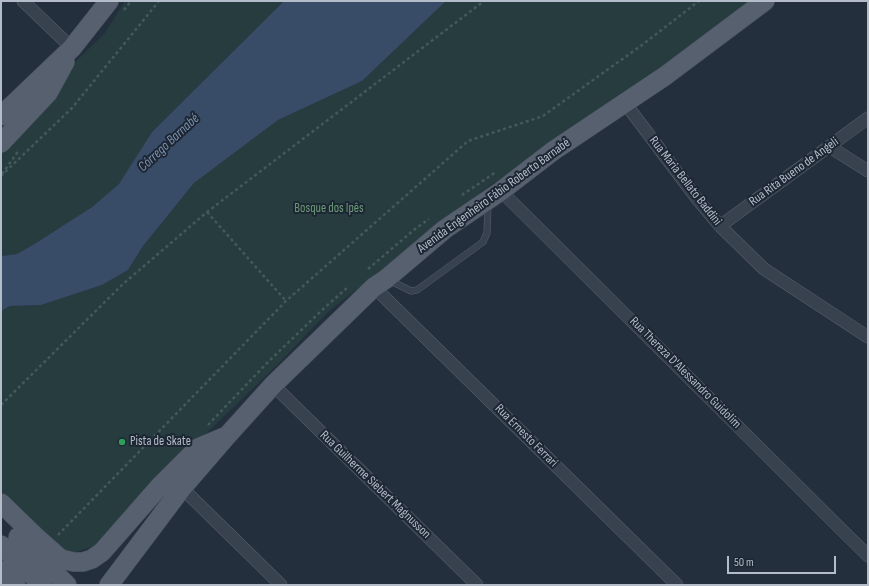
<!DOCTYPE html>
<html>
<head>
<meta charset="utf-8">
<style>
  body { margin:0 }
  #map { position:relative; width:869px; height:586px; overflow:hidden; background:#242f3e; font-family:"Sofia Sans Condensed",sans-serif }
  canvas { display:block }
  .frame { position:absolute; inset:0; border:2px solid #b4bcc9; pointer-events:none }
  .scale { position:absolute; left:727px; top:556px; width:109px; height:18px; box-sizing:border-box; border:2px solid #b4bcc9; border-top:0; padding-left:5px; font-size:12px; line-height:14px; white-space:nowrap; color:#b4bcc9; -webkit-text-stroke:3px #1d2633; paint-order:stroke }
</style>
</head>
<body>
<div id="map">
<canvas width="869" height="586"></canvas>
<div class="frame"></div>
<div class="scale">50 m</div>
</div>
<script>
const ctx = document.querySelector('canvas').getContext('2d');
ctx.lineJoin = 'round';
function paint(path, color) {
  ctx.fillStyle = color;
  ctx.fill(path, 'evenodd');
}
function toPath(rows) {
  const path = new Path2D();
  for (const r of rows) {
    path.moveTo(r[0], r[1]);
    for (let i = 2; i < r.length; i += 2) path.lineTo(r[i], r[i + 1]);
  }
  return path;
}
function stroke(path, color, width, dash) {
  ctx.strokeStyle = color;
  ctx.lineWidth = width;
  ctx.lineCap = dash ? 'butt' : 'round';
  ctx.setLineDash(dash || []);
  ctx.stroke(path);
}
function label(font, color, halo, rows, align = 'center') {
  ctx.font = font + ' "Sofia Sans Condensed",sans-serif';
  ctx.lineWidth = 4;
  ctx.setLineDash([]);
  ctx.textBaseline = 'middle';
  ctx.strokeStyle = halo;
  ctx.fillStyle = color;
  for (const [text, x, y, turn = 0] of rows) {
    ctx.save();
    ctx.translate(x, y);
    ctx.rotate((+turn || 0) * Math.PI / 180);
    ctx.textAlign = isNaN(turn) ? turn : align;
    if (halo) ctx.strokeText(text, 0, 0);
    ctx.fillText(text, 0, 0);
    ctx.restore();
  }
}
paint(toPath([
  [125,1,284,1,152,132,120,184,92,207,36,243,17,254,1,256,1,151,70,67,105,33],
  [446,1,755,1,531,159,489,186,329,311,277,365,181,458,103,541,92,547,72,553,60,551,1,494,1,311,10,306,41,305,102,285,128,270,143,246,194,183,278,120,362,81]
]), '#263c3f');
paint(toPath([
  [284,1,446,1,362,81,278,120,194,183,143,246,128,270,102,285,41,305,10,306,1,311,1,256,17,254,36,243,92,207,119,184,152,132]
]), '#394c67');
const service = toPath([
  [389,280,411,291,417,290,483,242,487,233,488,204]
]);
const minor = toPath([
  [23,1,72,48],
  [625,103,698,200,720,226,764,269,868,337],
  [830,147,868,171],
  [501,191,868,556],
  [720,226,868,118],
  [374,287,677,585],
  [273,385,477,585],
  [182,488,281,585]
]);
const primary = toPath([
  [1,116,72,48,109,1],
  [1,143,48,93,65,62],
  [1,503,35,536,61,559,74,562,83,562,92,559,102,552,159,487,198,448,224,437],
  [18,537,67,585],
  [1,545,42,585],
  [1,570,16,585],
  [109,585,182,488,226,437,273,385,374,287,386,279,445,229,501,191,553,151,665,76,765,1]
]);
stroke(service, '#565f6c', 7);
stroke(minor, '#565f6c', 13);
stroke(primary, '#414a57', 20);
stroke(toPath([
  [124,10,131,1],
  [2,174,19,150],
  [1,176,72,108,159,1],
  [462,195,496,172],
  [207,212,286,301],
  [368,269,415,229,429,219],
  [1,405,123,284,207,212,484,1],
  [208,425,266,364,321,311,349,286],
  [58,535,286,301,468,141,543,116,642,45,699,1]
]), '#44595c', 2.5, [3, 3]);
stroke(service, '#38414e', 6);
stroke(minor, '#38414e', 12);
stroke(primary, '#56606e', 19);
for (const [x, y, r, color] of [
  [122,442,4,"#2e9e5b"]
]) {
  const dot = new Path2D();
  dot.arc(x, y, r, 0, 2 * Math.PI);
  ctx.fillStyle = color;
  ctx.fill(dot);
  stroke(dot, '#1d2633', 1.5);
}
label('13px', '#b4bcc9', '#1d2633', [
  ["Rua Rita Bueno de Angeli",794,172,-36],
  ["Rua Maria Bellato Baddini",685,181,52],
  ["Avenida Engenheiro Fábio Roberto Barnabé",494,196,-36],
  ["Rua Thereza D'Alessandro Guidolim",685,373,45],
  ["Rua Ernesto Ferrari",526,436,45],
  ["Rua Guilherme Siebert Magnusson",375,485,44]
]);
label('13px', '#6b9a76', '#1d2633', [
  ["Bosque dos Ipês",329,209]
]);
label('13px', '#b4bcc9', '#1d2633', [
  ["Pista de Skate",130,442]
], 'left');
label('italic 14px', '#7c92b1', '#1d2633', [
  ["Córrego Barnabé",169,143,-43]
]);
</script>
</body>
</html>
